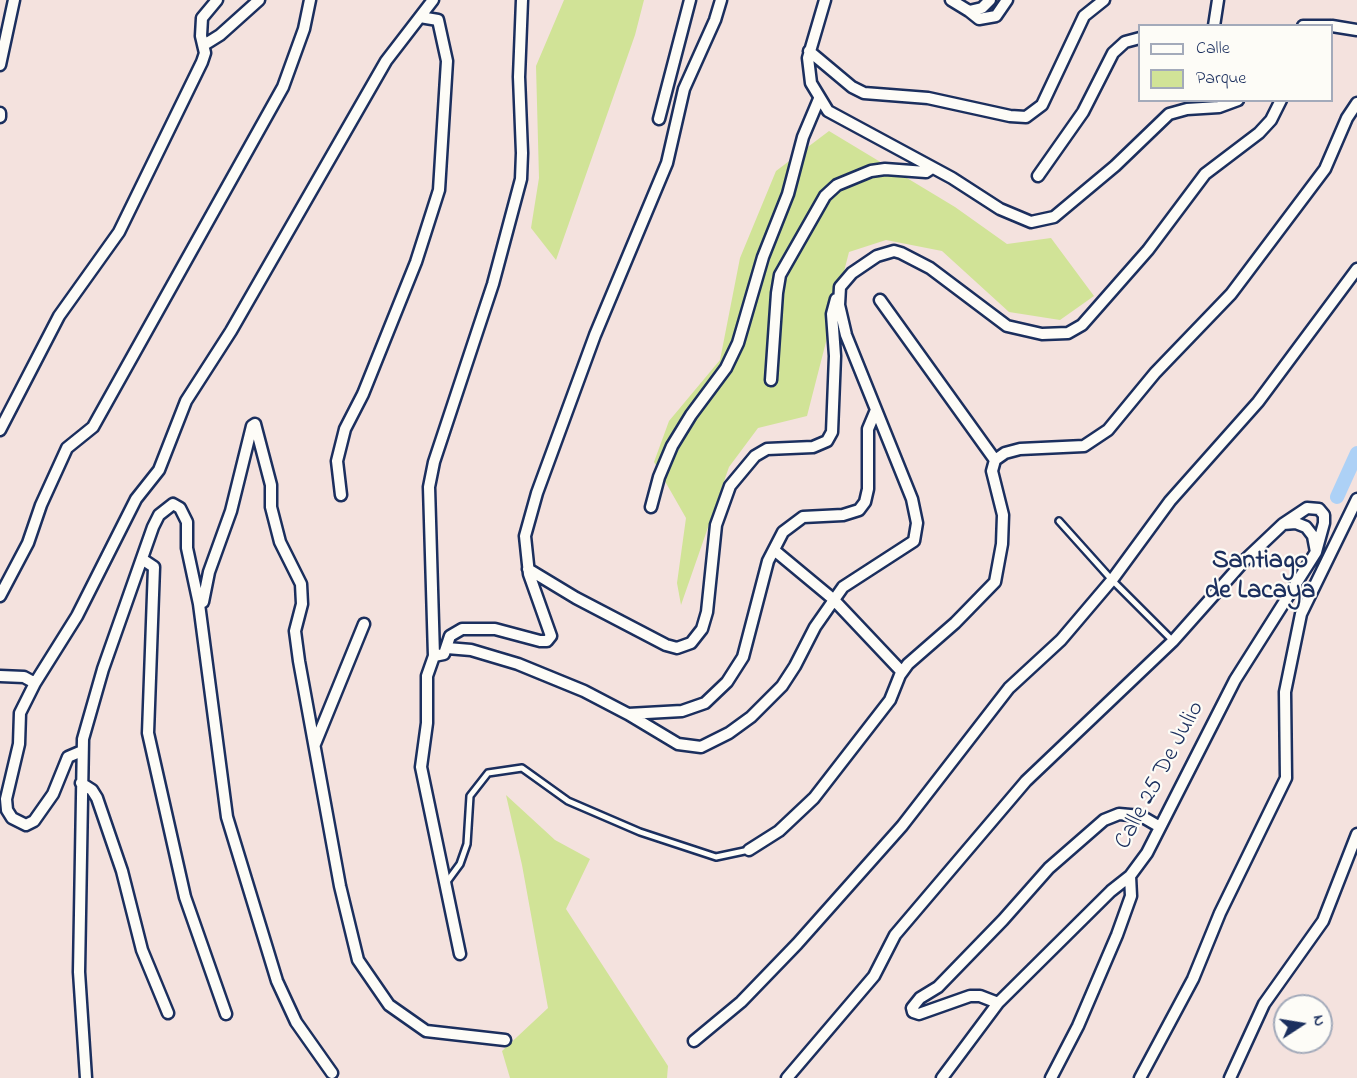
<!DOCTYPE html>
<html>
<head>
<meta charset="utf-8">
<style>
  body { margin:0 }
  #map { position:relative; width:1357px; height:1078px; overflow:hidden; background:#f4e2de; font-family:"Indie Flower",sans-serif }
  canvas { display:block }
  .legend { position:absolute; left:1138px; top:24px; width:195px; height:78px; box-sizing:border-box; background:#fdfcf7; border:2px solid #a3aaba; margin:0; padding:8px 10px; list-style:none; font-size:18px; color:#1b2f5e }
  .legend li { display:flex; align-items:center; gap:12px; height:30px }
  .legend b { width:30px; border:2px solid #a3aaba }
  .north { position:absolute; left:1273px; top:994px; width:60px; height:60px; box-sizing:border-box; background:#fdfcf7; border:2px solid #a3aaba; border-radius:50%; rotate:78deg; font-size:16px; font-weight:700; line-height:24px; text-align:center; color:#1b2f5e }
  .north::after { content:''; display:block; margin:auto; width:21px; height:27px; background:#1b2f5e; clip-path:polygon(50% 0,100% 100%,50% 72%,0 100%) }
</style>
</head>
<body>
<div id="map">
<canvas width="1357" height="1078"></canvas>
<ul class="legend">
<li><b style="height:8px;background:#fdfcf7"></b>Calle</li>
<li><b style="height:16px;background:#d1e397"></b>Parque</li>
</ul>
<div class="north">N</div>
</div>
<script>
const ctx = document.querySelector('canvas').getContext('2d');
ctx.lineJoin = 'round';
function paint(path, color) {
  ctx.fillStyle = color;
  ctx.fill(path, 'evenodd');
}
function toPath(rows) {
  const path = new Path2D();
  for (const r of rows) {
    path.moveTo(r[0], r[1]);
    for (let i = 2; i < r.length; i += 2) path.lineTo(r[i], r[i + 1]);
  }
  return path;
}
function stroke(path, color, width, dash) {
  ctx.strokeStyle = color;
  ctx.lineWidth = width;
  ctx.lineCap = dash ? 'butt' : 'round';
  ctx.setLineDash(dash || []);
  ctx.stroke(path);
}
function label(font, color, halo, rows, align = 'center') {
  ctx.font = font + ' "Indie Flower",sans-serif';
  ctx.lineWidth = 4.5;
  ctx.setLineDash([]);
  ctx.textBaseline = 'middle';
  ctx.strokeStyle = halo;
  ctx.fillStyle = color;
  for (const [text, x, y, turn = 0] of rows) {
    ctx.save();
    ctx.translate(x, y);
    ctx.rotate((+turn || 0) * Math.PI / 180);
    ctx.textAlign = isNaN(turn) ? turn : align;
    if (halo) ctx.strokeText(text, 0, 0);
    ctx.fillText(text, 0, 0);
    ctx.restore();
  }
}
paint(toPath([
  [564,0,644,0,635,35,556,260,531,228,539,178,536,66],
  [829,131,955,207,1007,244,1051,238,1094,296,1060,320,1009,312,942,251,886,240,849,252,807,416,758,428,729,467,681,605,677,583,686,518,654,462,669,421,720,360,740,258,776,171],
  [506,795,555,840,590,859,566,909,668,1066,667,1078,510,1078,502,1051,548,1008,522,865]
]), '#d1e397');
stroke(toPath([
  [1337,497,1357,453]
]), '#add1f6', 14);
const service = toPath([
  [1059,521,1112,580,1173,641],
  [446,883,460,864,467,844,470,796,488,773,522,768,568,801,640,832,716,857,749,850]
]);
const minor = toPath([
  [825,0,808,58,811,83,828,111,952,178,1000,209,1031,222,1054,217,1115,166,1169,114,1187,109,1219,107,1238,100],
  [951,0,969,11,982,8,990,0],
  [969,11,979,19,996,16,1007,0],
  [1214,26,1218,0],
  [1303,26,1330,26],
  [1332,26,1357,30],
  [204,45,220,35,259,0],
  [809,51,852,87,864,93,928,98,1010,116,1026,117,1042,105,1084,16,1104,0],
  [0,65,14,0],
  [0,113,0,117],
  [659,119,690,0],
  [1038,176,1083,112,1113,53,1125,42,1140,38],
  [880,300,995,460],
  [771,380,777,293,780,275,825,196,837,185,871,171,885,169,926,172,932,168],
  [0,430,59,316,119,232,202,62,205,53,201,36,202,18,217,0],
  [341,495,337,461,345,429,363,394,416,262,439,190,447,61,438,20,420,17],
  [651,507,659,477,672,446,691,415,726,368,738,343,763,257,788,194,803,137,819,99],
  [1283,524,1296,523,1306,527,1313,536,1316,552],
  [774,550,833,599,902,672],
  [142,559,154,567,148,733,185,897,226,1014],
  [528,569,576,598,666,645,677,648,691,643,702,629,707,612,716,525,730,486,755,456,767,449,813,447,827,441,832,432,835,356,832,314,836,299],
  [0,596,28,543,41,505,67,448,93,427,283,87,304,29,310,0],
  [199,604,203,602,209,572,231,511,252,426,255,424,271,485,271,507,280,542,301,584,302,604,295,631,299,661,340,886,358,960,389,1005,426,1031,505,1040],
  [447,648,471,650,518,664,584,691,628,714,682,711,705,703,727,682,743,657,768,561,783,532,803,517,843,515,859,510,865,502,868,489,868,429,876,410],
  [434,656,444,654,450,636,462,629,495,629,540,641,547,641,551,636,529,574,525,536,537,493,595,335,667,163,684,89,715,20,721,0],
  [0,676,24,677,35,683],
  [628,714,678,744,701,747,729,733,751,717,782,686,795,666,815,627,843,587,914,541,917,523,912,499,846,335,839,305,840,287,852,273,877,256,894,251,901,253,930,268,1007,326,1042,334,1068,333,1082,325,1148,250,1205,174,1259,133,1271,120,1281,100],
  [315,744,364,624],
  [82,751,68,757,53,794,34,821,26,825,12,818,7,810,6,799,19,744,20,713,35,683,77,616,136,499,159,470,186,401,231,331,386,61,433,0],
  [81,783,92,790,97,798,122,871,142,950,168,1013],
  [749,850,779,831,814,798,890,700,900,675,908,664,955,623,995,582,1002,544,1003,515,992,471,995,460,1005,453,1020,449,1084,446,1108,430,1155,373,1231,294,1325,169,1347,118,1357,103],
  [460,954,421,767,427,723,427,676,434,656,429,487,434,462,493,284,521,179,522,153,519,77,522,0],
  [998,1003,980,996,970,996,919,1014,913,1012,912,1008,920,998,938,987,1003,920,1049,868,1104,820,1119,814,1141,816,1160,827],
  [694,1041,741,1002,797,944,902,826,1009,688,1061,640,1112,580,1170,501,1258,402,1357,269],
  [86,1078,79,972,83,739,103,669,153,527,159,515,173,504,180,508,187,522,187,548,199,604,227,817,277,981,296,1022,332,1073],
  [787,1078,874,976,895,935,1026,781,1173,641,1245,560,1283,524,1307,508,1319,509,1324,515,1324,523,1316,552,1235,680,1147,853,1130,876,1111,891,998,1003,942,1078],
  [1051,1078,1078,1026,1117,935,1131,896,1130,876],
  [1140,1078,1193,979,1220,913,1286,778,1285,692,1301,614,1357,499],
  [1230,1078,1264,1004,1323,921,1357,834]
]);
stroke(service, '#1b2f5e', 10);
stroke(minor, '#1b2f5e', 15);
stroke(service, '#fdfcf7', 5);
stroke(minor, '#fdfcf7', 10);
label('24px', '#1b2f5e', '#fdfcf7', [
  ["Calle 25 De Julio",1161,776,-62]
]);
label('bold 26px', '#1b2f5e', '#fdfcf7', [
  ["Santiago",1260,563],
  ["de Lacaya",1260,593]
]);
</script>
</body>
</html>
